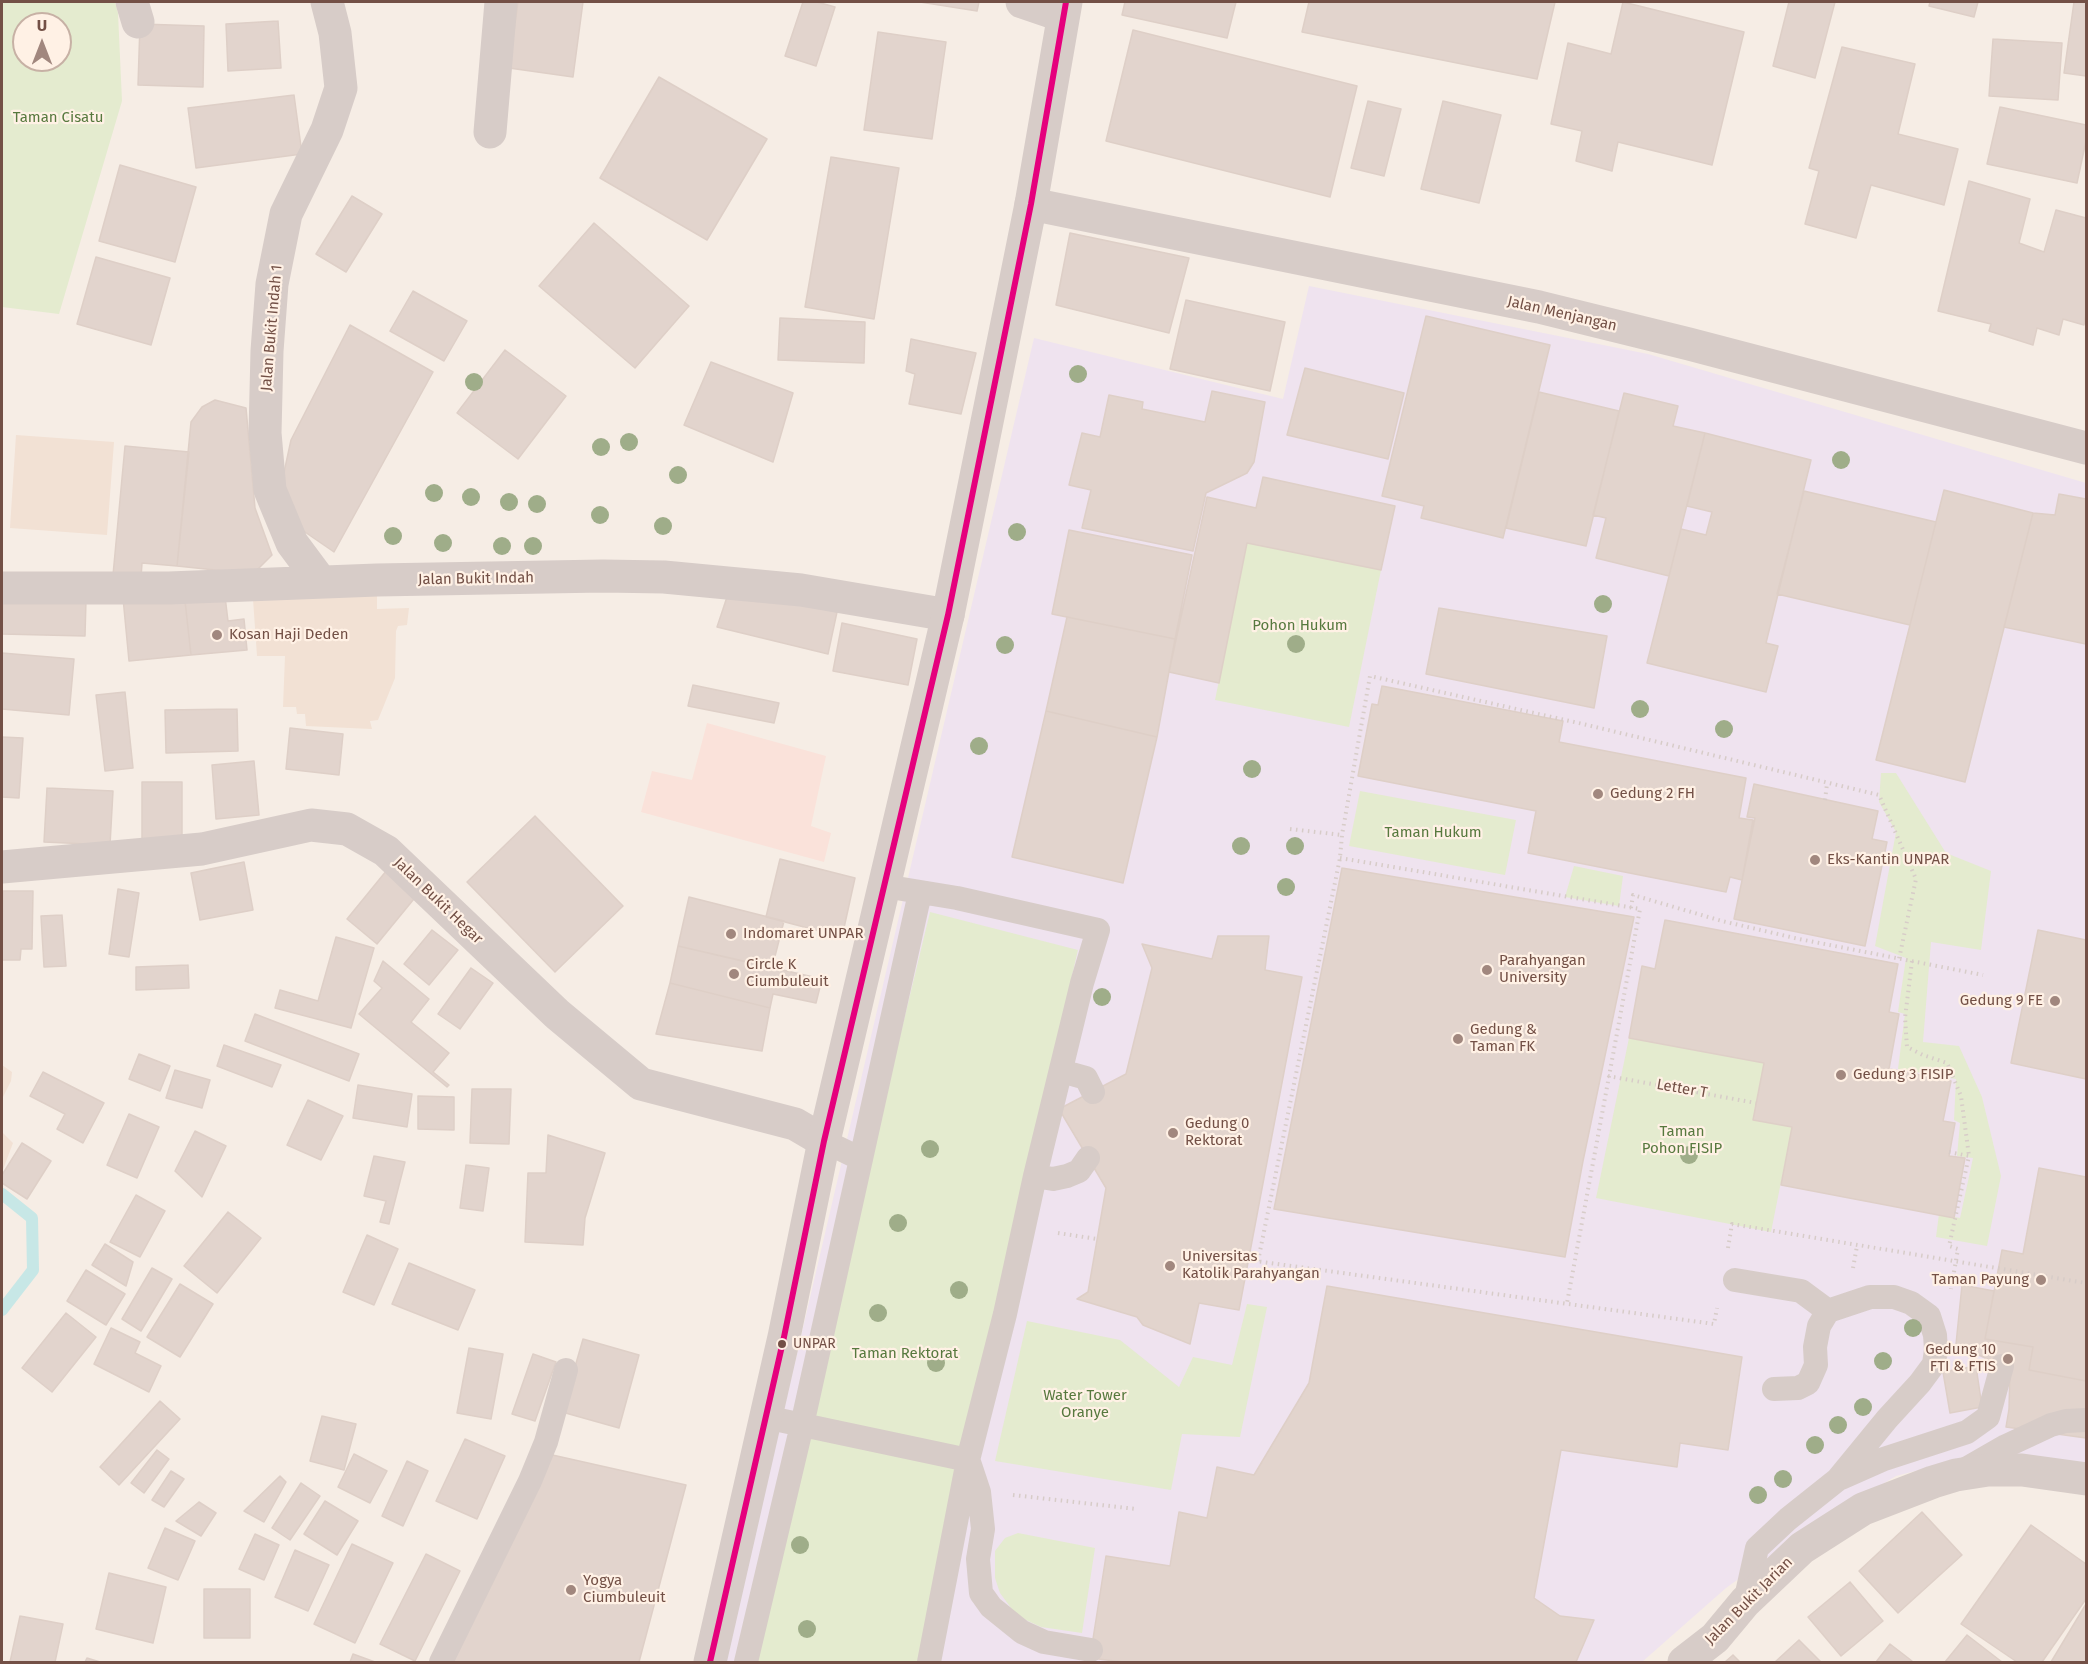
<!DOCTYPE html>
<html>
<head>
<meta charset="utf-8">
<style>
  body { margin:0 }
  #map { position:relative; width:2088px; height:1664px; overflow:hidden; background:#f6ede5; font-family:"Fira Sans",sans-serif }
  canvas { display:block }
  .frame { position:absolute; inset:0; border:3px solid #735046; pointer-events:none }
  .north { position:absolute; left:12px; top:12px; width:60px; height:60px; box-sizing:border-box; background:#fff1e5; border:2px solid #c7b1a5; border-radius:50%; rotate:0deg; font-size:16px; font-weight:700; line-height:24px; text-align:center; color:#735046 }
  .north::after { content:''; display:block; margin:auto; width:21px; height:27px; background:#a1877e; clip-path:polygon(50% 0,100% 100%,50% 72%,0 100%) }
</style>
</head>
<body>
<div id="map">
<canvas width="2088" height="1664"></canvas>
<div class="frame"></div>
<div class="north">U</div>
</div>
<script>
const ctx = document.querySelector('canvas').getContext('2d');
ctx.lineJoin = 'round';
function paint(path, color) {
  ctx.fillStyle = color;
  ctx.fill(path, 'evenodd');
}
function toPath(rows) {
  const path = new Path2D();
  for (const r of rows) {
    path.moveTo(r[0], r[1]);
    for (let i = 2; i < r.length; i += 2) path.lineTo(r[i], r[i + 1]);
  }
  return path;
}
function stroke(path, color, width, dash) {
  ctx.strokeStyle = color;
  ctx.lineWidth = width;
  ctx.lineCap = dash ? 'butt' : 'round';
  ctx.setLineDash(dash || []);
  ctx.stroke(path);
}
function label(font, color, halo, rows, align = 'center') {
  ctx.font = font + ' "Fira Sans",sans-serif';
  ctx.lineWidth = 4.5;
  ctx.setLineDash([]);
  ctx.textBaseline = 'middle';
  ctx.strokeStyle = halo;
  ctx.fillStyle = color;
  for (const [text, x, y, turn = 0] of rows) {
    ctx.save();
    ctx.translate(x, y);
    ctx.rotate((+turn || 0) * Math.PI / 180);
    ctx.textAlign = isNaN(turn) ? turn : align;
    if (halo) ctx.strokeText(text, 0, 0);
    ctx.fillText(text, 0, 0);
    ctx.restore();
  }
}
paint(toPath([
  [16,435,114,442,107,535,10,528],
  [377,580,377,609,409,608,407,625,398,626,396,631,395,678,378,720,370,721,372,729,306,726,305,714,297,714,296,707,283,707,285,656,257,656,252,585],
  [2,1065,12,1072,11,1081,2,1099],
  [2,1132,13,1143,2,1172]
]), '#f2e1d4');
paint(toPath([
  [707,723,826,756,811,826,831,833,824,862,641,812,652,771,692,780]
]), '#fae2da');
paint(toPath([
  [1309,286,1648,354,2086,483,2086,1463,1973,1456,1896,1476,1802,1533,1726,1588,1642,1662,725,1662,1034,338,1283,399]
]), '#efe3ef');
paint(toPath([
  [2,2,115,2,118,13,122,101,59,314,2,307],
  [24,24,60,24,60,60,24,60],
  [1247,543,1381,570,1349,727,1215,700],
  [1881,773,1896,773,1946,853,1991,871,1981,950,1931,942,1923,1042,1959,1046,1982,1097,2001,1176,1987,1246,1936,1237,1939,1214,1960,1218,1973,1158,1957,1156,1960,1123,1954,1120,1956,1079,1898,1069,1905,1014,1898,1012,1906,958,1875,946,1896,832,1879,802],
  [1360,791,1516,820,1505,875,1349,846],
  [1574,866,1623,876,1619,906,1565,897],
  [930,912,1078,950,1020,1198,965,1455,807,1422],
  [1629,1038,1764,1063,1753,1120,1792,1127,1771,1232,1596,1198],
  [1247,1304,1267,1307,1240,1437,1182,1434,1171,1490,995,1461,1027,1321,1120,1340,1179,1387,1193,1357,1232,1365],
  [800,1427,966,1465,920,1662,745,1662],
  [1018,1533,1095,1548,1082,1633,1041,1627,1017,1616,1000,1593,995,1578,995,1551,1005,1538]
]), '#e4ebcf');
stroke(toPath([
  [2,1194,32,1218,33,1270,2,1310]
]), '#c7e7e6', 12);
const building = toPath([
  [518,2,583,2,573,77,509,68,518,2],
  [803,2,817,2,835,7,816,66,785,56,803,2],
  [920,2,979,2,977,11,920,2],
  [1125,2,1236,2,1227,38,1122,15,1125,2],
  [1309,2,1555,2,1537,79,1302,32,1309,2],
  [1623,2,1744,32,1712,165,1618,142,1612,171,1576,161,1582,131,1551,124,1568,43,1611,54,1623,2],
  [1789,2,1835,2,1815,78,1773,66,1789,2],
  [1930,2,1978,2,1974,17,1929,6,1930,2],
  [2074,2,2086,2,2086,76,2064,73,2074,2],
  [278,21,281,68,228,71,226,24,278,21],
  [140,24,204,26,203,87,138,85,140,24],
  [1133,30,1357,86,1330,197,1106,141,1133,30],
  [878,32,946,42,932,139,864,130,878,32],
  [1993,39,2062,43,2058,100,1989,96,1993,39],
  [1842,47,1915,64,1898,134,1958,149,1944,205,1871,185,1856,238,1805,224,1819,171,1809,168,1842,47],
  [659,77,767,139,707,240,600,178,659,77],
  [294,95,302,154,196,168,188,108,294,95],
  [1368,101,1401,109,1384,176,1351,168,1368,101],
  [1443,101,1501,115,1479,203,1421,189,1443,101],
  [2000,107,2086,125,2086,141,2077,183,1987,164,2000,107],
  [831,157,899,168,874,319,805,307,831,157],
  [120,165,196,187,175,262,99,241,120,165],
  [1969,181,2030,199,2019,243,2044,252,2056,210,2086,218,2086,313,2084,325,2063,319,2059,335,2037,328,2033,345,1989,331,1991,324,1938,311,1969,181],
  [352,196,382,214,346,272,316,254,352,196],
  [594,223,689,306,635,368,539,286,594,223],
  [1070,233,1189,258,1169,333,1056,305,1070,233],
  [96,257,170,278,151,345,77,324,96,257],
  [413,291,467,321,444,361,390,331,413,291],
  [1186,300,1285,322,1270,391,1170,369,1186,300],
  [1426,316,1550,345,1503,538,1421,518,1424,506,1382,496,1426,316],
  [780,318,865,322,864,363,778,360,780,318],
  [350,325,433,372,334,552,302,530,280,491,291,440,350,325],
  [911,339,976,353,961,414,909,404,915,374,906,371,911,339],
  [505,350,566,396,518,459,457,413,505,350],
  [711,362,793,393,773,462,684,425,711,362],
  [1305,368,1404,393,1388,459,1287,435,1305,368],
  [1212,391,1265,402,1254,462,1247,473,1206,493,1193,551,1082,528,1091,490,1069,485,1082,433,1100,437,1109,395,1143,402,1142,409,1205,422,1212,391],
  [1539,392,1619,411,1586,546,1506,528,1539,392],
  [1624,393,1678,406,1673,426,1705,433,1669,576,1596,558,1606,518,1593,515,1624,393],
  [215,400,246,408,255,508,272,555,253,574,177,566,191,422,202,407,215,400],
  [1705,433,1811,460,1766,643,1778,646,1766,692,1647,663,1681,529,1706,535,1712,512,1687,506,1705,433],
  [125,446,189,452,177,566,142,563,141,578,113,575,125,446],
  [1263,477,1395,506,1381,570,1247,543,1219,683,1169,672,1207,497,1256,508,1263,477],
  [1944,490,2033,513,1965,782,1876,760,1944,490],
  [1804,491,1936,522,1910,625,1777,594,1804,491],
  [2059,494,2086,499,2086,644,2004,627,2033,513,2055,515,2059,494],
  [1069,530,1192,555,1175,639,1052,614,1069,530],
  [224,588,228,621,244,619,247,650,191,655,184,592,224,588],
  [730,588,837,612,828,654,717,627,730,588],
  [184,592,191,655,129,661,123,598,184,592],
  [3,599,86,600,85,636,2,634,3,599],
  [1439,608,1607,636,1594,708,1426,674,1439,608],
  [1067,617,1175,639,1157,737,1046,711,1067,617],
  [842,623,917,639,908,685,833,671,842,623],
  [2,653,74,659,69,715,2,709,2,653],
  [693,685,779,703,774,723,688,706,693,685],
  [1382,686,1563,721,1559,742,1746,778,1739,818,1753,820,1742,880,1730,877,1726,892,1528,853,1536,811,1358,776,1372,704,1378,705,1382,686],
  [125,692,133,768,105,771,96,695,125,692],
  [237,709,238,751,166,753,165,710,237,709],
  [1046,711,1157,737,1123,883,1012,857,1046,711],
  [290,728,343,734,339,775,286,769,290,728],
  [2,737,23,738,19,798,2,797,2,737],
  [254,761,259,815,216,819,212,765,254,761],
  [142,782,182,782,182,839,142,839,142,782],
  [1754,784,1878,811,1872,839,1887,842,1865,946,1734,919,1755,818,1747,817,1754,784],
  [47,788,113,791,110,845,44,842,47,788],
  [535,816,623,906,555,972,467,882,535,816],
  [780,859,855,878,842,937,766,917,780,859],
  [244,862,253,910,200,920,191,873,244,862],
  [1342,868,1634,917,1583,1161,1565,1257,1274,1209,1342,868],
  [387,870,418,894,377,944,347,919,387,870],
  [118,889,139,893,129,957,109,954,118,889],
  [3,891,33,891,32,949,21,949,20,960,2,960,3,891],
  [689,897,784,921,772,968,678,946,689,897],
  [62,915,66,966,44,967,41,916,62,915],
  [1665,920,1898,964,1889,1012,1899,1014,1889,1069,1951,1081,1943,1121,1955,1123,1949,1156,1965,1158,1954,1218,1781,1185,1792,1127,1753,1120,1764,1063,1629,1038,1642,966,1655,969,1665,920],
  [432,930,458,950,429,985,404,964,432,930],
  [2038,930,2086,940,2086,1079,2011,1063,2038,930],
  [1218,936,1269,936,1265,970,1302,977,1239,1310,1199,1303,1190,1344,1143,1325,1137,1317,1077,1299,1088,1292,1106,1188,1059,1109,1126,1074,1152,968,1142,944,1212,959,1218,936],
  [336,937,374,948,351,1028,275,1008,280,990,318,1001,336,937],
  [678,946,822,979,816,1003,773,994,770,1008,670,983,678,946],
  [383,961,429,999,411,1022,449,1053,433,1072,449,1085,447,1087,359,1014,382,988,374,981,383,961],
  [188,965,189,988,136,990,136,967,188,965],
  [471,968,493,983,460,1029,438,1014,471,968],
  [670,983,770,1008,762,1051,656,1034,670,983],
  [255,1014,359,1054,349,1081,245,1041,255,1014],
  [224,1045,281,1065,272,1087,217,1066,224,1045],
  [139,1054,170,1066,160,1091,129,1079,139,1054],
  [175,1070,210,1080,202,1108,166,1098,175,1070],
  [43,1072,104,1103,83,1143,57,1129,65,1114,30,1096,43,1072],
  [358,1085,412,1094,407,1127,353,1118,358,1085],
  [472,1089,511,1089,509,1144,470,1143,472,1089],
  [418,1096,454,1097,454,1130,418,1129,418,1096],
  [308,1100,343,1116,321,1160,287,1145,308,1100],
  [129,1114,159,1127,137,1178,107,1165,129,1114],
  [195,1131,226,1146,202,1197,175,1171,195,1131],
  [548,1135,605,1153,585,1218,583,1245,525,1242,528,1173,546,1173,548,1135],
  [22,1143,51,1161,27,1199,2,1183,2,1175,22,1143],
  [374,1156,405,1162,389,1224,380,1222,386,1201,364,1196,374,1156],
  [466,1165,489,1168,483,1211,460,1208,466,1165],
  [2039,1168,2086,1177,2086,1381,2029,1370,2033,1347,1985,1339,2002,1250,2023,1254,2039,1168],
  [136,1195,165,1211,140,1257,110,1242,136,1195],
  [228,1212,261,1238,217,1293,184,1266,228,1212],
  [367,1235,398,1249,374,1305,343,1292,367,1235],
  [105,1244,133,1262,126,1286,92,1265,105,1244],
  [409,1263,475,1290,458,1330,392,1304,409,1263],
  [152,1268,172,1279,141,1331,122,1319,152,1268],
  [86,1270,125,1294,106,1325,67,1301,86,1270],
  [180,1284,213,1304,180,1357,147,1337,180,1284],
  [1962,1285,1994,1291,1985,1339,2033,1347,2029,1370,2086,1381,2086,1438,2006,1427,2009,1409,2010,1370,1956,1344,1962,1285],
  [1327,1286,1742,1357,1728,1450,1680,1443,1677,1467,1561,1450,1534,1598,1560,1616,1594,1620,1576,1662,1123,1662,1090,1658,1106,1556,1170,1566,1179,1512,1207,1518,1217,1467,1254,1475,1309,1383,1327,1286],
  [66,1313,96,1337,52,1392,22,1368,66,1313],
  [111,1328,140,1342,135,1353,161,1366,149,1392,94,1364,111,1328],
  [583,1339,639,1355,619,1428,562,1412,583,1339],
  [469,1348,503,1354,491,1419,457,1413,469,1348],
  [533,1354,556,1362,535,1421,512,1414,533,1354],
  [1976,1366,1982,1407,1950,1413,1943,1372,1976,1366],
  [160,1401,180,1419,119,1485,100,1467,160,1401],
  [322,1416,356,1424,344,1470,310,1461,322,1416],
  [465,1439,505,1456,477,1519,436,1501,465,1439],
  [157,1450,169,1459,144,1493,131,1483,157,1450],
  [354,1454,387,1471,370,1503,338,1487,354,1454],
  [548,1454,686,1485,639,1662,450,1662,548,1454],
  [407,1461,428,1471,403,1526,382,1516,407,1461],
  [171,1471,184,1479,164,1507,152,1500,171,1471],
  [280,1476,286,1482,264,1522,244,1511,280,1476],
  [301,1483,320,1496,290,1540,272,1528,301,1483],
  [325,1501,358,1521,337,1555,304,1534,325,1501],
  [199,1502,216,1513,201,1536,176,1521,199,1502],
  [1922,1512,1962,1555,1898,1613,1859,1571,1922,1512],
  [2031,1525,2086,1564,2086,1599,2042,1662,2017,1662,1961,1624,2031,1525],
  [165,1528,195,1541,178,1580,148,1568,165,1528],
  [255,1534,279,1545,264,1580,239,1569,255,1534],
  [352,1544,393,1563,355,1643,314,1624,352,1544],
  [295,1550,329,1565,308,1611,275,1597,295,1550],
  [426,1554,460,1571,415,1661,380,1644,426,1554],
  [109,1573,166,1587,153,1643,96,1629,109,1573],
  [1850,1582,1883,1621,1841,1656,1808,1617,1850,1582],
  [204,1589,250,1589,250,1638,204,1638,204,1589],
  [2086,1604,2086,1662,2051,1662,2086,1604],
  [20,1616,63,1624,55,1662,10,1662,20,1616],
  [1967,1635,2002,1662,1945,1662,1967,1635],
  [1799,1640,1821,1662,1775,1662,1799,1640],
  [1890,1644,1912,1661,1910,1662,1876,1662,1890,1644],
  [353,1654,375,1662,350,1662,353,1654],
  [1733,1655,1740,1662,1725,1662,1733,1655],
  [87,1658,100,1662,85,1662,87,1658]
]);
paint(building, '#e2d4cd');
stroke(building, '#decfc7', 1.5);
stroke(toPath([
  [1825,800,1827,784],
  [1290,829,1342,835],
  [1340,858,1640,909,1567,1303],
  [1631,908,1633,895,1722,921,1799,939,1983,975],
  [1912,961,1905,1018,1907,1047,1923,1055,1947,1063,1961,1096,1969,1156],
  [1608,1076,1756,1103],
  [1949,1152,1969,1156,1949,1246,1958,1249,1951,1289],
  [1058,1233,1097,1239],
  [1728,1248,1732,1224,2086,1283],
  [1248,1260,1714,1324,1717,1308],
  [1258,1261,1340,858,1342,835,1370,676,1583,724,1879,795,1916,879,1899,959],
  [1853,1268,1857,1246],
  [1013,1495,1136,1509]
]), '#d7ccc8', 4, [1.5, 4.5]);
stroke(toPath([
  [884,886,957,898,1098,930,1082,983,1035,1176,1005,1314,968,1460,929,1662],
  [1061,1071,1086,1078,1093,1092],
  [824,1141,861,1159],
  [1035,1176,1053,1179,1067,1176,1079,1171,1088,1158],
  [1735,1280,1801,1291,1828,1311],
  [1774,1389,1798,1388,1808,1383,1816,1365,1815,1347,1819,1326,1828,1311],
  [765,1417,968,1460],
  [969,1462,979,1492,983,1529,978,1559,981,1593,991,1607,1022,1632,1044,1642,1091,1650],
  [1966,1469,2006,1446,2051,1425,2066,1421,2086,1420],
  [1841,1478,1884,1459,1967,1432,1988,1417,2002,1366],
  [1745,1602,1757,1548,1788,1519,1837,1480,1887,1419,1920,1383,1934,1364,1936,1350,1935,1335,1929,1316,1911,1303,1894,1297,1870,1297,1828,1311],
  [441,1662,530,1481,546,1442,566,1370],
  [746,1662,802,1425,920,893]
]), '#d7ccc8', 24);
stroke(toPath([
  [132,2,138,22],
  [1022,2,1063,16],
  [490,132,501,2],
  [1031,204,1539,307,1689,344,2086,448],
  [321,582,292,543,270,490,265,433,267,351,272,284,286,214,327,130,341,88,335,33,327,2],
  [2,588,169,588,377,580,603,576,664,577,801,590,948,615],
  [2,867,202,849,311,825,347,829,386,851,557,1014,641,1084,795,1124,824,1141],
  [1684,1662,1715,1638,1745,1602,1802,1548,1863,1509,1933,1482,1956,1475,1988,1470,2022,1470,2086,1479]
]), '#d7ccc8', 33);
stroke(toPath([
  [710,1662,784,1337,824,1141,948,615,1031,204,1066,2]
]), '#d7ccc8', 33);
stroke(toPath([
  [710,1662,784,1337,824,1141,948,615,1031,204,1066,2]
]), '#e5007d', 6);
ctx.fillStyle = '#9fad89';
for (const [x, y] of [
  [1078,374],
  [474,382],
  [629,442],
  [601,447],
  [1841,460],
  [678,475],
  [434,493],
  [471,497],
  [509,502],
  [537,504],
  [600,515],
  [663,526],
  [1017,532],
  [393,536],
  [443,543],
  [502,546],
  [533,546],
  [1603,604],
  [1296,644],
  [1005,645],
  [1640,709],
  [1724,729],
  [979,746],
  [1252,769],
  [1241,846],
  [1295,846],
  [1286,887],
  [1102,997],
  [930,1149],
  [1689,1155],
  [898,1223],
  [959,1290],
  [878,1313],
  [1913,1328],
  [1883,1361],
  [936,1363],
  [1863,1407],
  [1838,1425],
  [1815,1445],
  [1783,1479],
  [1758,1495],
  [800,1545],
  [807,1629]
]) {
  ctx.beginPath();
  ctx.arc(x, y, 9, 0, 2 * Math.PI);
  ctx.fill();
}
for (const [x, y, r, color] of [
  [217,635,6,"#a1877e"],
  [1598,794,6,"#a1877e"],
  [1815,860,6,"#a1877e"],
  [731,934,6,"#a1877e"],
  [1487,970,6,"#a1877e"],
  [734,974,6,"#a1877e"],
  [2055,1001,6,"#a1877e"],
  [1458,1039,6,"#a1877e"],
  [1841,1075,6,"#a1877e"],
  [1173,1133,6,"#a1877e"],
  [1170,1266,6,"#a1877e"],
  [2041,1280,6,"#a1877e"],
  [782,1344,5,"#735046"],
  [2008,1359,6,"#a1877e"],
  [571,1590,6,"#a1877e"]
]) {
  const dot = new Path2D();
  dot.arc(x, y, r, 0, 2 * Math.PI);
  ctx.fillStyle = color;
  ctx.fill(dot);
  stroke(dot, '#fff1e5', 2);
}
label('14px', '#735046', '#fff1e5', [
  ["UNPAR",793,1344]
], 'left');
label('15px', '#57793e', '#fff1e5', [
  ["Taman Cisatu",58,118],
  ["Pohon Hukum",1300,626],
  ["Taman Hukum",1433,833],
  ["Taman",1682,1132],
  ["Pohon FISIP",1682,1149],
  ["Taman Rektorat",905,1354],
  ["Water Tower",1085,1396],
  ["Oranye",1085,1413]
]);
label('15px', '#735046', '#fff1e5', [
  ["Jalan Menjangan",1562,314,13],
  ["Jalan Bukit Indah 1",272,328,-85],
  ["Jalan Bukit Indah",476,579,-1],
  ["Jalan Bukit Hegar",438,901,44],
  ["Letter T",1682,1089,10],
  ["Jalan Bukit Jarian",1749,1601,-45]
]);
label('15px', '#735046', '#fff1e5', [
  ["Kosan Haji Deden",229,635],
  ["Gedung 2 FH",1610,794],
  ["Eks-Kantin UNPAR",1827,860],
  ["Indomaret UNPAR",743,934],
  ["Parahyangan",1499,961],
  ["University",1499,978],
  ["Circle K",746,965],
  ["Ciumbuleuit",746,982],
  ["Gedung 9 FE",2043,1001,"right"],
  ["Gedung &",1470,1030],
  ["Taman FK",1470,1047],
  ["Gedung 3 FISIP",1853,1075],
  ["Gedung 0",1185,1124],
  ["Rektorat",1185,1141],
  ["Universitas",1182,1257],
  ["Katolik Parahyangan",1182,1274],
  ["Taman Payung",2029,1280,"right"],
  ["Gedung 10",1996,1350,"right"],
  ["FTI & FTIS",1996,1367,"right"],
  ["Yogya",583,1581],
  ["Ciumbuleuit",583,1598]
], 'left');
</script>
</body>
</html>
